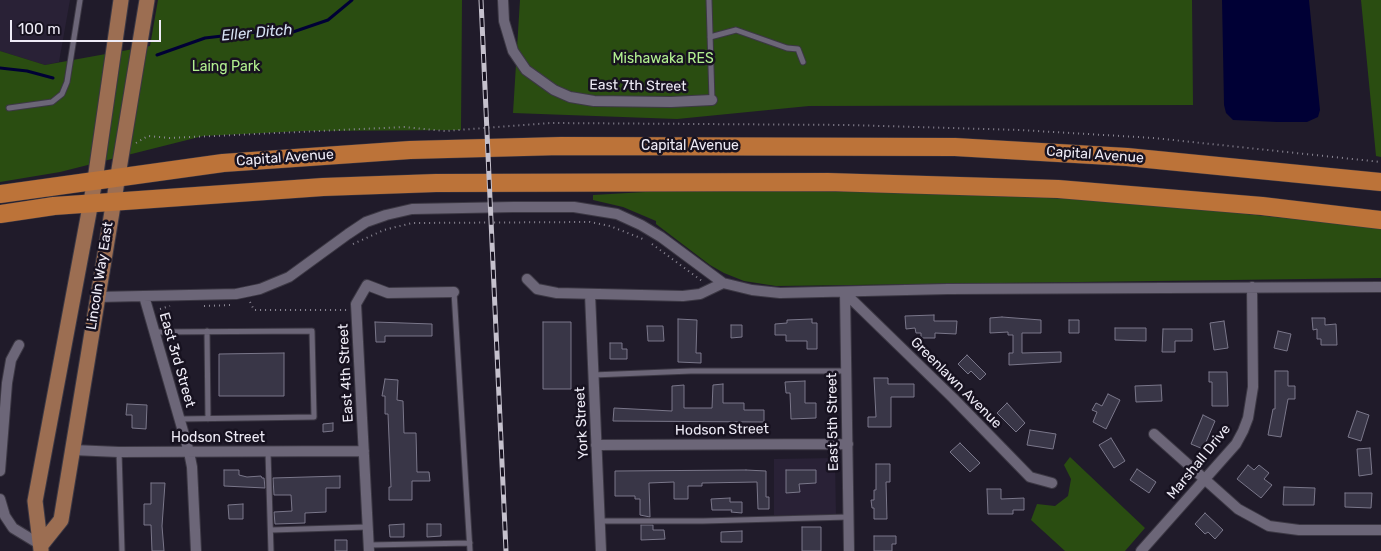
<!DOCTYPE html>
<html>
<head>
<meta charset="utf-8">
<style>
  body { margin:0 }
  #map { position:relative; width:1381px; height:551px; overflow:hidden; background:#201b2a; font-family:Rubik,sans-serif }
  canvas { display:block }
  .scale { position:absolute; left:10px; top:20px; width:151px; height:22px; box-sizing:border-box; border:2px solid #eeebf6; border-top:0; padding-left:6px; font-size:15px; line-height:18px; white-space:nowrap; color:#eeebf6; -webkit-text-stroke:4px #171220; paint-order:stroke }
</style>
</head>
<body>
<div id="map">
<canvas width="1381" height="551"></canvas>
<div class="scale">100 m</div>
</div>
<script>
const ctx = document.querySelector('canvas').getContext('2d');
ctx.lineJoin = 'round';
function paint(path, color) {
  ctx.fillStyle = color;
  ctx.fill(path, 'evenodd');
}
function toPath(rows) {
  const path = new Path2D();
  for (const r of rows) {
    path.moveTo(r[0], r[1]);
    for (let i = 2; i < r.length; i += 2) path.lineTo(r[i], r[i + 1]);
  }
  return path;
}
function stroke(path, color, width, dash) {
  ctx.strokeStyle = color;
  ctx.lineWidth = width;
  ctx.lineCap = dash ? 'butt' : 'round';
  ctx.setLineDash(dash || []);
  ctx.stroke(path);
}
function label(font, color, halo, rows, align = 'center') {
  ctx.font = font + ' Rubik,sans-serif';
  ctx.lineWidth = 5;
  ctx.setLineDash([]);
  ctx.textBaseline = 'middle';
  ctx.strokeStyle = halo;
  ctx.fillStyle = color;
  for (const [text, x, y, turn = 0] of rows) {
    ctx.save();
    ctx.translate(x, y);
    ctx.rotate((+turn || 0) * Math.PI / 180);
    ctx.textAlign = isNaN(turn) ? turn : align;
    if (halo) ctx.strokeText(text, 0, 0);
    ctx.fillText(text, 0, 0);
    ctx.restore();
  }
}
paint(toPath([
  [0,0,70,0,59,62,45,65,0,51],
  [835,458,836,516,774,515,774,459]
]), '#292136');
paint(toPath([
  [158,0,462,0,461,130,304,131,203,136,60,172,0,182,0,51,45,65,150,46],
  [520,0,1192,0,1193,105,809,106,677,119,513,113],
  [1361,0,1381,0,1381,157,1376,156],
  [680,190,899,192,1121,201,1381,228,1381,278,776,286,744,281,724,273,710,265,656,224,656,221,623,207,593,200,593,195],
  [1070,457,1145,528,1125,551,1065,551,1031,520,1037,504,1055,506,1068,496,1071,479,1064,465]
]), '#2a4d11');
paint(toPath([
  [1222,0,1309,0,1320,110,1318,117,1307,122,1277,122,1233,120,1226,113,1224,105]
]), '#000035');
stroke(toPath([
  [157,55,205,38,257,32,293,32,328,20,352,0],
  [0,68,27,71,53,78]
]), '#000035', 3);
const building = toPath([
  [934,315,934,321,957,321,956,334,935,333,935,338,921,338,921,333,916,333,915,328,906,329,905,316,934,315],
  [1002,317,1041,320,1041,333,1022,333,1022,353,1061,352,1061,362,1009,365,1009,353,1013,353,1013,335,1008,335,1008,332,990,333,990,318,1002,317],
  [1312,318,1325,318,1325,325,1336,324,1337,345,1321,345,1321,339,1317,339,1317,329,1313,330,1312,318],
  [678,319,697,320,696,353,701,353,701,363,678,362,678,319],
  [812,319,812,323,817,323,817,349,807,349,807,341,786,341,786,335,775,335,775,324,787,323,787,320,812,319],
  [1069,320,1079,320,1079,333,1069,333,1069,320],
  [1224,321,1228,348,1214,350,1210,323,1224,321],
  [375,322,432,324,432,336,385,336,385,342,376,342,375,322],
  [543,322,571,322,571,389,543,389,543,322],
  [731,325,742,325,742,337,731,338,731,325],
  [647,326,663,326,664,341,648,341,647,326],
  [1115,328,1146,328,1146,341,1115,340,1115,328],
  [1163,329,1192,329,1192,341,1175,341,1175,352,1162,352,1163,329],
  [1278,331,1291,334,1287,351,1274,348,1278,331],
  [610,343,622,343,622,349,627,349,627,359,610,359,610,343],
  [284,353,284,396,219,396,219,354,284,353],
  [967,355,986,374,980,380,971,371,968,374,958,364,967,355],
  [1275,371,1288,371,1288,386,1295,386,1295,399,1288,399,1281,437,1268,435,1273,409,1275,409,1275,371],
  [1209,372,1227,372,1228,406,1212,406,1212,382,1209,382,1209,372],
  [874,378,888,378,888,384,914,384,914,397,891,397,891,427,868,427,868,417,876,417,874,378],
  [385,379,398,380,397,400,403,401,404,433,416,433,417,472,429,472,430,481,412,481,412,500,389,500,389,487,391,487,388,414,385,414,385,396,382,396,385,379],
  [805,381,805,403,816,403,816,418,791,419,790,393,786,393,785,382,805,381],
  [723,384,723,403,744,403,744,410,764,410,764,422,613,421,614,408,672,411,672,386,684,385,684,408,712,408,713,385,723,384],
  [1161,385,1162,401,1136,402,1135,386,1161,385],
  [1108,394,1120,400,1106,429,1093,422,1097,412,1092,410,1096,403,1102,406,1108,394],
  [1007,403,1025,423,1016,432,997,413,1007,403],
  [127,404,147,405,146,429,132,428,132,415,126,415,127,404],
  [1357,411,1369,415,1361,441,1348,437,1357,411],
  [1203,415,1215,421,1203,449,1191,444,1203,415],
  [333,423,333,431,323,432,323,424,333,423],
  [1030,430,1056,434,1053,449,1027,445,1030,430],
  [1111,438,1125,461,1114,468,1099,445,1111,438],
  [960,443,980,463,970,472,950,452,960,443],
  [1370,448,1372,474,1359,476,1357,449,1370,448],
  [876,464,890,464,890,482,886,482,887,519,874,519,874,508,872,508,871,500,874,500,874,490,876,490,876,464],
  [1248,465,1254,470,1259,465,1269,473,1264,479,1272,485,1261,498,1237,479,1248,465],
  [1137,469,1156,482,1149,493,1130,480,1137,469],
  [224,470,239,470,239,475,247,477,261,476,262,478,264,478,265,488,224,486,224,470],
  [746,470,766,471,766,497,769,497,769,509,758,509,757,482,702,483,702,486,688,486,688,499,674,499,674,482,649,483,650,517,640,515,640,499,635,499,635,496,615,496,615,471,746,470],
  [786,470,816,470,816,483,799,484,800,492,786,493,786,470],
  [340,476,340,488,326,488,326,512,305,513,305,523,275,524,274,512,292,511,291,495,274,495,273,478,340,476],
  [151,483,165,483,162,526,164,551,152,551,151,525,144,525,144,504,151,504,151,483],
  [1284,487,1315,488,1314,505,1283,505,1284,487],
  [987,489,1001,489,1001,499,1024,498,1024,510,1013,510,1013,514,988,514,987,489],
  [1345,493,1372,493,1371,508,1345,507,1345,493],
  [730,498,730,502,742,502,742,513,731,512,732,510,712,510,711,499,730,498],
  [243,504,243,519,229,519,228,505,243,504],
  [1205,513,1223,530,1215,539,1208,532,1205,534,1195,524,1205,513],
  [404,524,404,537,390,537,389,525,404,524],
  [427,524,441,524,441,536,427,537,427,524],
  [641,525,653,525,653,530,664,530,665,539,641,540,641,525],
  [802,527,821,527,821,551,802,551,802,527],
  [742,531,742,542,721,542,721,532,742,531],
  [874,536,896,536,896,544,892,544,892,551,874,551,874,536],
  [335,540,347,540,347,551,335,551,335,540]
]);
paint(building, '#393647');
stroke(building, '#7a778a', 1);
const lane = toPath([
  [709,0,712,100],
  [710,37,736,30,787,48,798,49,803,62],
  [9,108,52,102,62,94,67,82,80,0],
  [454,292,470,551],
  [207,331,208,419],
  [155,332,312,331,314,417,180,419],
  [593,375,691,371,846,371],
  [119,452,122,551],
  [268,452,271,551],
  [600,521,703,521,848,517],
  [271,530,367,527],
  [369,545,470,543]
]);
const street = toPath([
  [503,0,504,21,513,51,526,70,554,90,570,97,594,101,671,102,712,100],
  [527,279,537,289,557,293,683,296,700,294,723,283],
  [845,293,953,398,1030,477,1052,483],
  [845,293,849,551],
  [590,294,601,551],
  [144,296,189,452,192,467,196,551],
  [97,297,236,294,260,289,289,277,348,234,366,222,386,215,412,209,513,207,574,207,617,214,641,225,661,237,723,283,752,290,780,293,948,289,1381,287],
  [1154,434,1238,509,1269,526,1299,530,1381,530],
  [596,445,848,444],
  [73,450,119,452,364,451],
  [0,471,7,383,11,360,19,345],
  [0,499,5,516,13,528,41,545],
  [369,551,356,304,367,285,388,293,454,292],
  [1141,551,1236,444,1243,431,1248,418,1253,387,1252,287]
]);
const primary = toPath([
  [41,545,61,520,147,0],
  [41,550,35,501,95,180,121,0]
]);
const highway = toPath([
  [0,194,223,163,410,150,561,146,955,147,1127,157,1381,182],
  [0,214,54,206,323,187,436,183,828,182,1058,189,1262,206,1381,220]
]);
stroke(lane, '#3c3844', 7);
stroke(street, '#3c3844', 12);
stroke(primary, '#3c3844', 17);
stroke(highway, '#3c3844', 19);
stroke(toPath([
  [136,143,148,136,170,138,404,127,445,131,550,123,848,125,1020,130,1154,138,1381,162],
  [353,244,384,230,412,223,590,222,610,226,643,239],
  [652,244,702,281],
  [250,302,254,310,347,310],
  [204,306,232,305],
  [160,309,170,306]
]), '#8b8794', 2, [1, 4]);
stroke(lane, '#6c6678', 5);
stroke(street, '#6c6678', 10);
stroke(primary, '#9c6e52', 15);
stroke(highway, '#bc7339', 18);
const rail = toPath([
  [481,0,506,551]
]);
stroke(rail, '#c5c1cd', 5);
stroke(rail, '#171220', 3, [9]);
label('14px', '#b2f090', '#171220', [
  ["Mishawaka RES",663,59],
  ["Laing Park",226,67]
]);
label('14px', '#eeebf6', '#171220', [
  ["East 7th Street",638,86,1],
  ["Capital Avenue",690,146],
  ["Capital Avenue",1095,155,4],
  ["Capital Avenue",285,158,-4],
  ["Lincoln Way East",100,276,-81],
  ["East 3rd Street",177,360,74],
  ["East 4th Street",346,373,-93],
  ["Greenlawn Avenue",956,383,45],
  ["East 5th Street",833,422,-91],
  ["York Street",582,423,-93],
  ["Hodson Street",722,430,-1],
  ["Hodson Street",218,438],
  ["Marshall Drive",1199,462,-51]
]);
label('italic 15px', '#d6e2f4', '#171220', [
  ["Eller Ditch",257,33,-5]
]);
</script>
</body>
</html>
